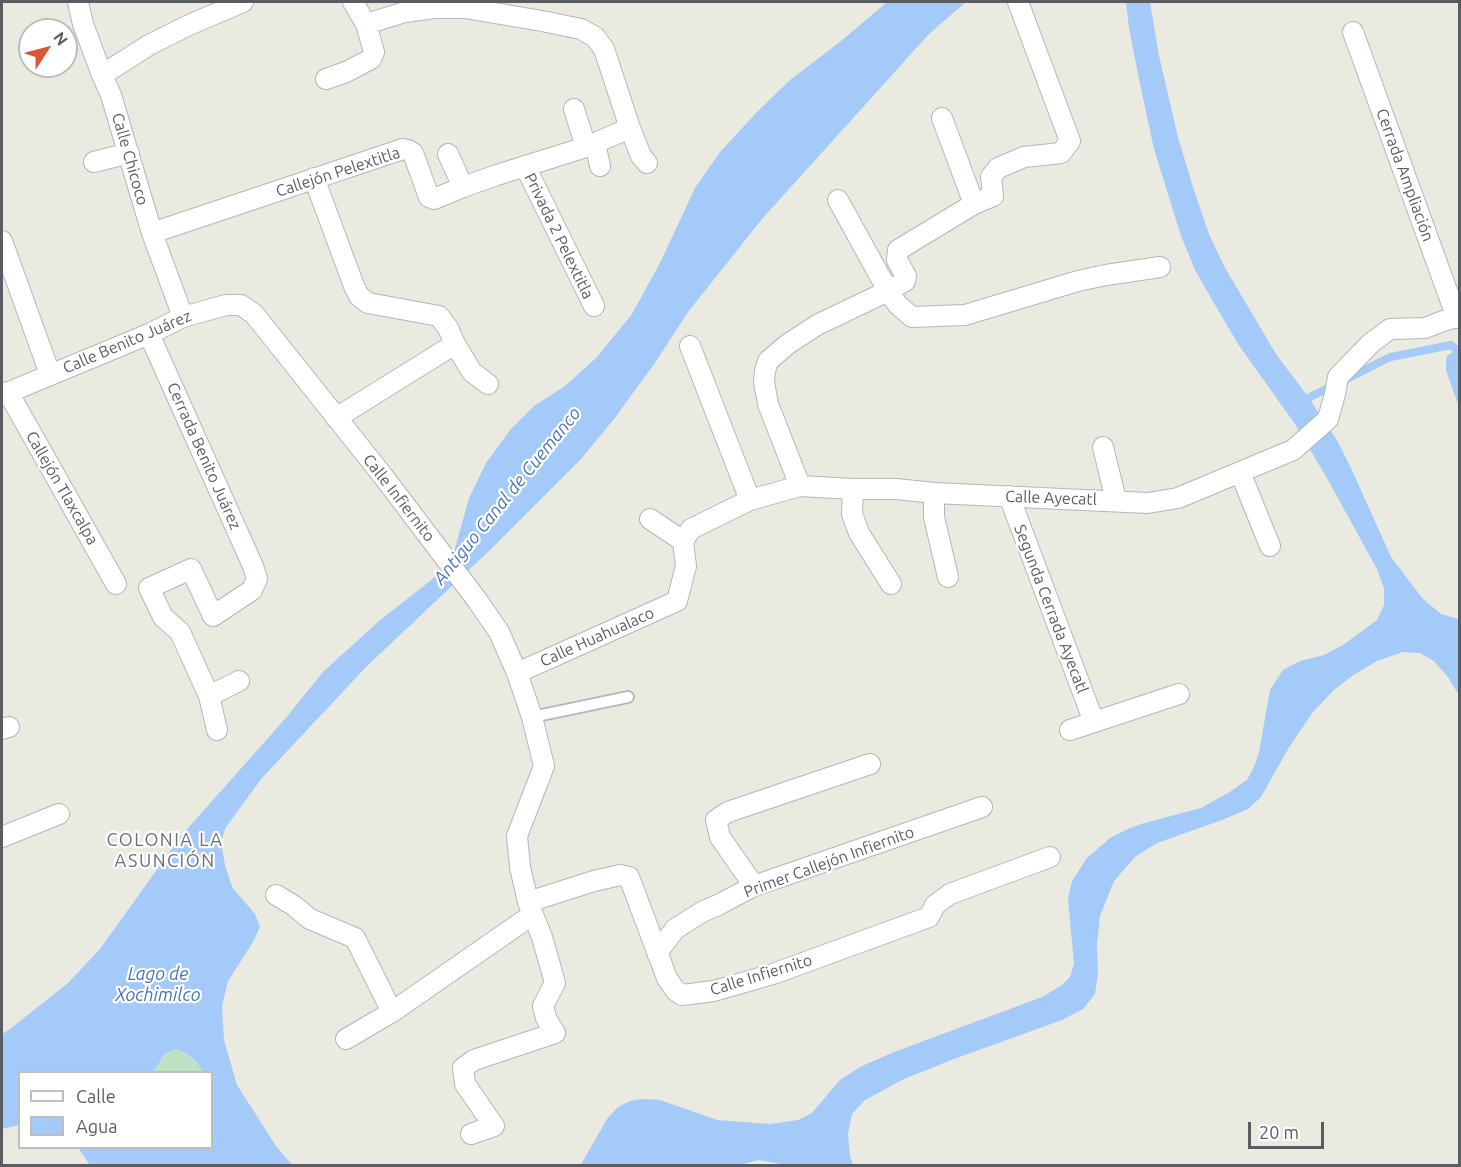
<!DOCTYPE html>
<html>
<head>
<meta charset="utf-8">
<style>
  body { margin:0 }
  #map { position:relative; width:1461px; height:1167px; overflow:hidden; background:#ebeae1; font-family:Ubuntu,sans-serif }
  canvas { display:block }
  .frame { position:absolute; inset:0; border:3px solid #595c61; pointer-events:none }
  .legend { position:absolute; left:18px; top:1071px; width:195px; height:78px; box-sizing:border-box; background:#fff; border:2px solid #bdbec0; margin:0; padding:8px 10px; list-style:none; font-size:18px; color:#595c61 }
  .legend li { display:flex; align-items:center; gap:12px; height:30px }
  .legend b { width:30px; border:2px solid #bdbec0 }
  .north { position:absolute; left:18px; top:18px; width:60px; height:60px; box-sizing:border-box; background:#fff; border:2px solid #bdbec0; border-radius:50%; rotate:54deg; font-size:16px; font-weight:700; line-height:24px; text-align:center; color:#595c61 }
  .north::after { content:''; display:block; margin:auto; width:21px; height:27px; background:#dd5535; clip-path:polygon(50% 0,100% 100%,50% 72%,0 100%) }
  .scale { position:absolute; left:1248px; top:1122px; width:76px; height:27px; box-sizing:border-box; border:3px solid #595c61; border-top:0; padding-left:8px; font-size:18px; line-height:21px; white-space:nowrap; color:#595c61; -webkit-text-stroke:4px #fff; paint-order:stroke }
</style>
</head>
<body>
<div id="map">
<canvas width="1461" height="1167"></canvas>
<div class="frame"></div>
<ul class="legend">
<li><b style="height:8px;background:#fff"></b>Calle</li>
<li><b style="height:16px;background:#a3caf9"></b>Agua</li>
</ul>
<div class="north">N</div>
<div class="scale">20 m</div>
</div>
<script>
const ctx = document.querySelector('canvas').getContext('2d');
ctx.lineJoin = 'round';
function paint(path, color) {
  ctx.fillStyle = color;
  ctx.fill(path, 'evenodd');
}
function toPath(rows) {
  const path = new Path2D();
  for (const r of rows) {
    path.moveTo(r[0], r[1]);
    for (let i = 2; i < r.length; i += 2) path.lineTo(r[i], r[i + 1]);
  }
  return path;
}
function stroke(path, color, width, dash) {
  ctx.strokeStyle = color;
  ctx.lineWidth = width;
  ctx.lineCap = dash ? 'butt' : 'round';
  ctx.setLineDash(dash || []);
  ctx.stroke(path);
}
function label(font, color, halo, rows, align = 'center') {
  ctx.font = font + ' Ubuntu,sans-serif';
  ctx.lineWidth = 4.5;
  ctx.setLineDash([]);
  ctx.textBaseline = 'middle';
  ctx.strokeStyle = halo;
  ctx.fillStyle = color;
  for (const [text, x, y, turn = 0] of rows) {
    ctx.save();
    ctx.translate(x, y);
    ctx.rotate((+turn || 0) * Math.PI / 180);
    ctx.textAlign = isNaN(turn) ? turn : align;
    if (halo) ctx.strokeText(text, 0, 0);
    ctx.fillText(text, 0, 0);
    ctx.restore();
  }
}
paint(toPath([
  [175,1049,184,1052,196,1061,203,1072,153,1072,165,1054]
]), '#bee2c2');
paint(toPath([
  [887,2,966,2,929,34,762,219,688,312,655,363,614,419,580,460,489,551,367,666,262,778,226,827,221,841,225,865,232,887,255,914,260,927,253,942,228,981,222,1006,224,1040,237,1085,276,1146,292,1165,90,1165,78,1148,212,1148,212,1072,203,1072,196,1061,184,1052,175,1049,165,1054,153,1072,20,1072,19,1125,2,1129,2,1034,10,1029,68,983,100,949,181,836,285,719,323,672,379,621,430,581,445,567,454,552,469,498,486,463,511,429,534,406,565,386,597,357,632,314,661,261,695,188,720,152,756,113,790,80,841,41],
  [1126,2,1150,2,1159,56,1178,137,1193,187,1209,234,1224,266,1276,354,1309,398,1338,442,1351,468,1391,557,1423,599,1441,614,1459,619,1459,695,1448,677,1434,661,1420,653,1403,652,1377,661,1352,676,1334,690,1313,712,1288,749,1261,797,1248,809,1222,820,1157,843,1136,856,1114,881,1100,916,1097,944,1098,973,1095,994,1083,1009,1062,1020,954,1059,904,1079,865,1100,852,1114,848,1134,850,1156,853,1165,786,1165,759,1160,735,1166,580,1166,607,1119,618,1107,630,1101,641,1099,660,1100,717,1120,770,1124,798,1120,812,1113,840,1080,860,1067,894,1052,1042,997,1062,985,1070,977,1074,964,1068,898,1072,881,1087,858,1110,838,1128,829,1141,824,1201,808,1228,793,1247,780,1254,767,1259,752,1270,690,1283,670,1300,661,1324,655,1343,645,1377,620,1384,605,1384,588,1377,569,1328,480,1295,424,1238,344,1218,310,1195,270,1181,236,1154,149,1140,84,1129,28],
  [1459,351,1460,351,1459,407,1446,370,1446,361,1447,356,1453,352]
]), '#a3caf9');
stroke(toPath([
  [1345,380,1390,357,1396,356,1451,345,1458,351,1460,356],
  [1302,401,1334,385]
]), '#a3caf9', 8);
const lane = toPath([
  [532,717,628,697]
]);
const street = toPath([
  [78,2,83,24,102,75,111,95,152,233,183,317],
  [353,2,366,24,405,12,434,8,465,8,542,21,581,29,595,37,604,49,630,128,641,156,647,163],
  [1353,32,1457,318],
  [102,75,149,45,189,25,243,2],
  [326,79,346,72,371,59,374,52,366,24],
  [574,109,586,147],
  [942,118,974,204],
  [595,143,600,166],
  [448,154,463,187],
  [94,162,129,153],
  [525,166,594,306],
  [314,178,354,286,359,296,368,303,439,316,448,328,455,344,472,372,488,384],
  [838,200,888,291,898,305,912,317,965,315,1078,281,1106,275,1160,267],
  [152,233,403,149,408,150,413,153,429,197,434,199,463,187,497,175,586,147,630,128],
  [2,241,50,374],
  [149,334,253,566,257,579,252,590,213,616,191,569,149,588,163,617,180,632,209,696,217,730],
  [690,346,750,500],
  [8,392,116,584],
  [2,395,149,334,183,317,226,305,241,305,254,314,383,476,477,600,499,632,517,673,532,717,544,766,517,836,520,867,528,902,542,937,555,983,543,1006,546,1018,555,1033,474,1060,463,1068,465,1084,494,1126,471,1134],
  [336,418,455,344],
  [1103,447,1116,500],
  [1240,472,1270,546],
  [800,486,768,404,764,382,765,371,768,361,788,344,817,325,888,291,905,281,906,276,897,260,898,250,974,204,993,196,991,177,998,168,1024,157,1061,153,1070,141,1018,2],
  [853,489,852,514,859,533,891,584],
  [934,493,934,517,948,577],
  [1009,496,1094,722],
  [650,519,683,541],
  [517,673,677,601,686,566,683,541,691,529,750,500,800,486,853,489,896,489,934,493,1148,503,1178,498,1293,450,1328,419,1335,394,1338,377,1371,343,1390,329,1425,328,1443,321,1460,316],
  [209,696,239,681],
  [2,729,9,727],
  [1070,730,1179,694],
  [2,837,59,814],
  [754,886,720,837,716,820,728,812,870,764],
  [276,895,293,905,310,919,355,938,392,1012],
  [528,902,594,881,620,875,629,877,667,978,675,990,682,995,714,991,773,974,929,917,935,905,950,894,1050,857],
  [657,953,675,929,702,912,720,904,754,886,982,807],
  [346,1039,392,1012,532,915]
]);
stroke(lane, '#b3b6bb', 14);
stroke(street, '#b3b6bb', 22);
stroke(lane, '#fff', 10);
stroke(street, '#fff', 20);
label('16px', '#595c61', '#fff', [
  ["Calle Chicoco",130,159,74],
  ["Callejón Pelextitla",338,172,-18],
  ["Cerrada Ampliación",1405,175,70],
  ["Privada 2 Pelextitla",559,236,64],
  ["Calle Benito Juárez",127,342,-23],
  ["Cerrada Benito Juárez",204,456,66],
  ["Callejón Tlaxcalpa",62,488,60],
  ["Calle Infiernito",399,498,52],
  ["Calle Ayecatl",1051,498,2],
  ["Segunda Cerrada Ayecatl",1051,609,69],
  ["Calle Huahualaco",597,637,-24],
  ["Primer Callejón Infiernito",829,862,-20],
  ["Calle Infiernito",761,975,-17]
]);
label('italic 18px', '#4873ba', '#fff', [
  ["Antiguo Canal de Cuemanco",507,496,-51],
  ["Lago de",158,974],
  ["Xochimilco",158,995]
]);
ctx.letterSpacing = '1.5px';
label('18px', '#6a6e73', '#fff', [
  ["COLONIA LA",165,840],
  ["ASUNCIÓN",165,861]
]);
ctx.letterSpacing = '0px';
</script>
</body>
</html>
